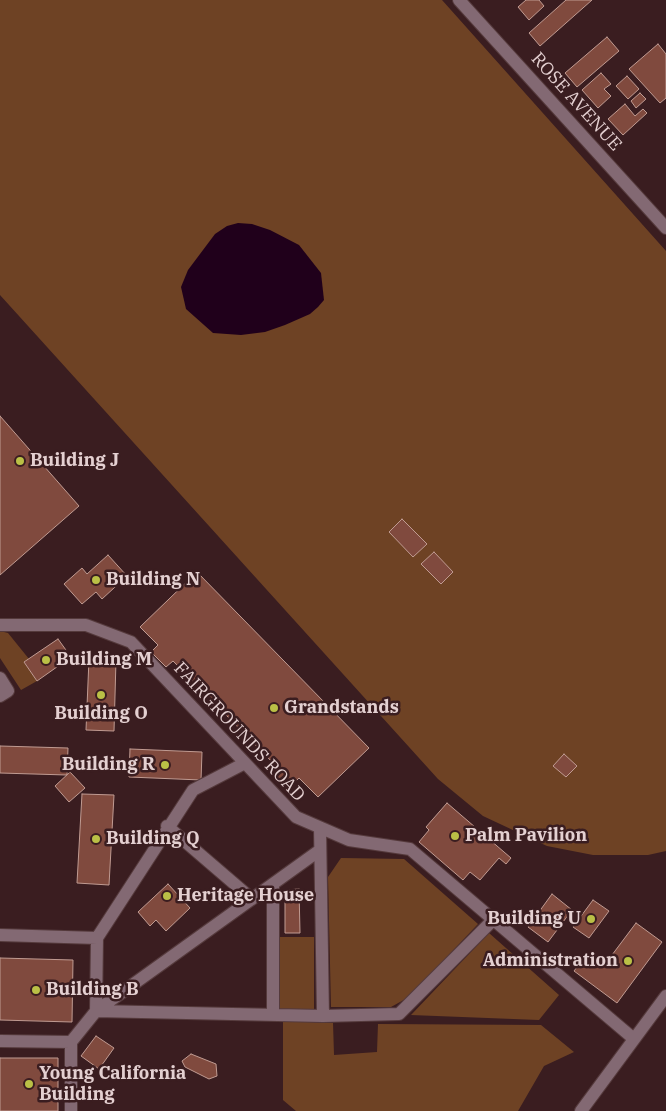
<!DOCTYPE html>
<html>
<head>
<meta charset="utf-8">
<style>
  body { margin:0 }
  canvas { display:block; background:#3a1d20 }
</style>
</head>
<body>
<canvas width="666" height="1111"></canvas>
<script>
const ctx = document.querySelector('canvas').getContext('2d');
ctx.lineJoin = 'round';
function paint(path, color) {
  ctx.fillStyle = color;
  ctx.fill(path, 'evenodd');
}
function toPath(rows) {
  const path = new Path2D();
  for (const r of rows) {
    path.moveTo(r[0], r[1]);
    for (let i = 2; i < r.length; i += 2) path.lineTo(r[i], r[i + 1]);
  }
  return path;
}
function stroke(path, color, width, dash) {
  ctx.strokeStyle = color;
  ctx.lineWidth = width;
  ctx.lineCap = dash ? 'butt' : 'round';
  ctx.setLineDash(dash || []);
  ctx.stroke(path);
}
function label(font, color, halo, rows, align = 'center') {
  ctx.font = font + ' "IBM Plex Serif",serif';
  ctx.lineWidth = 5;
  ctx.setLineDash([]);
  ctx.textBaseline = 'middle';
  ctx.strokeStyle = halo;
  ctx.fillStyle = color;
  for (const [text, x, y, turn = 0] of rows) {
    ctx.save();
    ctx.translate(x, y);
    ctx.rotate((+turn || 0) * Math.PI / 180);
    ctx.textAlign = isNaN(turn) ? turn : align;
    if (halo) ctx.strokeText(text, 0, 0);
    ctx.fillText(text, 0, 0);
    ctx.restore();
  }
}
paint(toPath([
  [0,0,442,0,666,251,666,851,648,855,593,855,547,846,483,816,438,779,0,295],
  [0,631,8,633,29,659,24,662,37,681,21,690,0,658],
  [341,858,404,859,478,924,409,997,391,1007,331,1007,328,877],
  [489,933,559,995,539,1020,411,1015],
  [280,937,314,937,314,1011,280,1011],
  [283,1021,333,1023,334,1055,377,1052,378,1024,541,1025,574,1052,544,1066,518,1111,296,1111,283,1100]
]), '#6e4224');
paint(toPath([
  [238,223,252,224,270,230,299,245,321,273,324,300,318,307,310,314,285,325,265,332,241,335,213,333,186,309,181,287,188,270,215,234,227,226]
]), '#20001b');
const building = toPath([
  [526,0,539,0,544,6,529,20,518,7,526,0],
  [566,0,592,0,540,46,529,33,566,0],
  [607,37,619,51,577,87,565,73,607,37],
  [658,44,666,54,666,98,660,103,629,69,658,44],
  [601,73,611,84,604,89,611,96,598,108,582,90,601,73],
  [627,76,639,89,628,99,616,86,627,76],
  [640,93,646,99,636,108,631,101,640,93],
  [625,104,635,116,643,109,647,113,623,135,608,119,625,104],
  [0,416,79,506,0,575,0,416],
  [402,519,427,544,413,557,389,532,402,519],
  [434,552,453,572,441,584,421,564,434,552],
  [108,555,127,576,102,599,96,592,82,604,64,584,82,568,87,574,108,555],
  [197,572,369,748,318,797,299,778,288,789,274,775,280,770,173,661,166,667,151,652,158,645,140,627,197,572],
  [58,639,71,657,37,681,24,662,58,639],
  [89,659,116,660,114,731,86,730,89,659],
  [0,746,68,748,67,775,0,773,0,746],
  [130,749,202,752,201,780,129,777,130,749],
  [564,754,577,766,566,777,553,766,564,754],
  [70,772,85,788,69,802,55,786,70,772],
  [82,794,114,795,109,885,77,883,82,794],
  [447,803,511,858,506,864,499,858,480,880,470,872,463,880,419,842,429,830,426,827,447,803],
  [168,884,190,908,166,931,156,920,150,926,138,912,168,884],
  [299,889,300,933,285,933,285,890,299,889],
  [552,894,572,910,548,942,528,927,552,894],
  [593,900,609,911,589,938,573,927,593,900],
  [636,923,662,942,617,1003,574,971,587,954,603,967,636,923],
  [0,958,73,960,72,1022,0,1020,0,958],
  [96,1036,114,1048,99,1069,81,1056,96,1036],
  [191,1054,216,1064,217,1076,209,1079,185,1067,182,1061,191,1054],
  [0,1058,58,1058,58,1111,0,1111,0,1058]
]);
paint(building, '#804a3e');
stroke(building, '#c09b92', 1);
const minor = toPath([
  [459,0,666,228],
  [0,625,86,625,131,642,296,817,349,840,410,849,634,1039],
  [0,678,8,691,0,696],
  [167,826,252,899],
  [320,828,323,1016],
  [273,884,273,1015],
  [0,935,97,938],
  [96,1011,97,938,193,790,245,763],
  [96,1011,320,850],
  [0,1041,71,1042],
  [71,1111,71,1042,96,1011,323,1016,399,1014,493,920],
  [581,1111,666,996]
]);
stroke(minor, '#553a3c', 14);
stroke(minor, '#836973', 12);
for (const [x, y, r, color] of [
  [20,461,5,"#bac046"],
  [96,580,5,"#bac046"],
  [46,660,5,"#bac046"],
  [101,695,5,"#bac046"],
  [274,708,5,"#bac046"],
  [165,765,5,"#bac046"],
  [455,836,5,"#bac046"],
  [96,839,5,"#bac046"],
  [167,896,5,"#bac046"],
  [591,919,5,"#bac046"],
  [628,961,5,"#bac046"],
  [36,990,5,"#bac046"],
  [29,1084,5,"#bac046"]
]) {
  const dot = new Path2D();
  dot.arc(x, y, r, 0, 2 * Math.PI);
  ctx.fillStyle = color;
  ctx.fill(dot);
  stroke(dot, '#3a1d20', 2);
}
label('18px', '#e4d0d1', '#3a1d20', [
  ["ROSE AVENUE",576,102,48],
  ["FAIRGROUNDS ROAD",239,732,47]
]);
label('bold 18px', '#e4d0d1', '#3a1d20', [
  ["Building J",30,461],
  ["Building N",106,580],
  ["Building M",56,660],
  ["Grandstands",284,708],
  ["Building O",101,714,"center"],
  ["Building R",155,765,"right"],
  ["Palm Pavilion",465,836],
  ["Building Q",106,839],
  ["Heritage House",177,896],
  ["Building U",581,919,"right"],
  ["Administration",618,961,"right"],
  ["Building B",46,990],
  ["Young California",39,1074],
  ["Building",39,1095]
], 'left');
</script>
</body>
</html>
